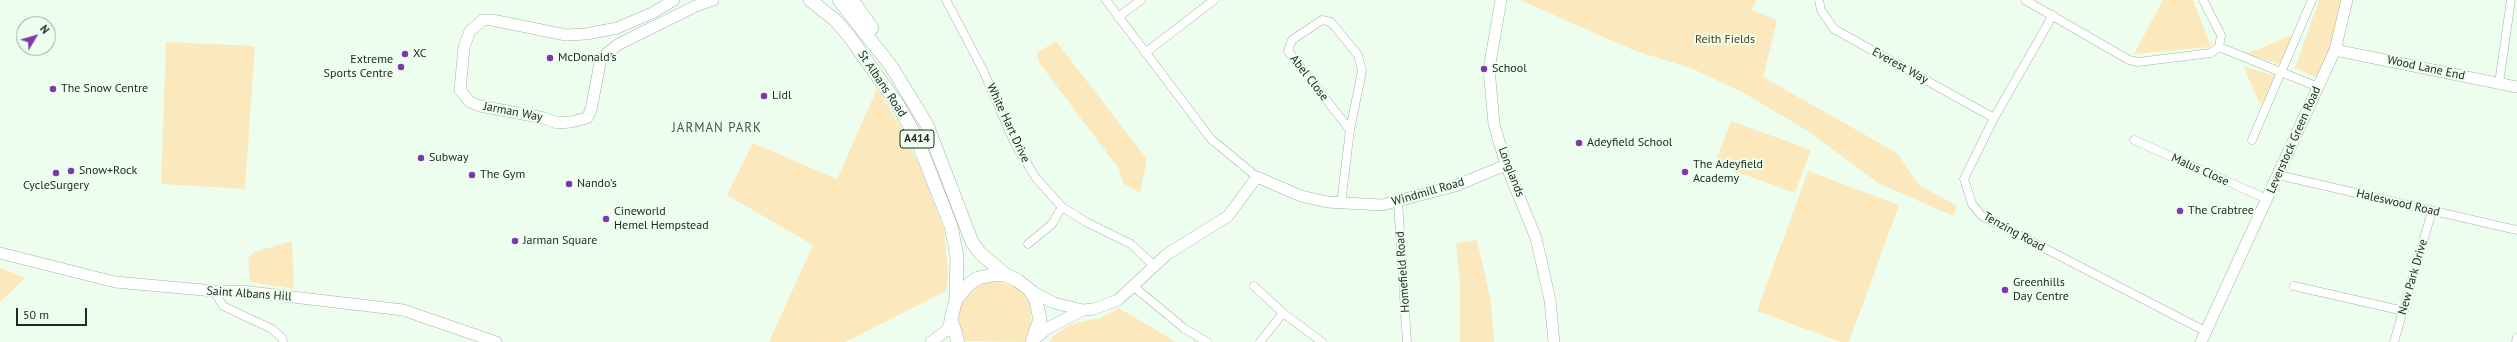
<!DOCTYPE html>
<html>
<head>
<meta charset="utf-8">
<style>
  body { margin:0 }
  #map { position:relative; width:2517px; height:342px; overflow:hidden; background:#edfeef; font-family:"PT Sans",sans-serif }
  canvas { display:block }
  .north { position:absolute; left:16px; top:16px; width:40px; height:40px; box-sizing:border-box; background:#edfeef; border:1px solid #9baa9d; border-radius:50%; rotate:52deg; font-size:11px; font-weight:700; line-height:16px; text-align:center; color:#202b22 }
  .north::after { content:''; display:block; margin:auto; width:14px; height:18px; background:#7d38ac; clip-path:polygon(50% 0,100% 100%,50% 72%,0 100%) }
  .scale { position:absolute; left:16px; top:308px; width:71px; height:18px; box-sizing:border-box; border:2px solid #202b22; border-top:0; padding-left:5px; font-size:12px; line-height:14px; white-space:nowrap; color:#202b22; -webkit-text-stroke:3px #edfeef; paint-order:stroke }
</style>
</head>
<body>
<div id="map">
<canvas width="2517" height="342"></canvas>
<div class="north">N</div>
<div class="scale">50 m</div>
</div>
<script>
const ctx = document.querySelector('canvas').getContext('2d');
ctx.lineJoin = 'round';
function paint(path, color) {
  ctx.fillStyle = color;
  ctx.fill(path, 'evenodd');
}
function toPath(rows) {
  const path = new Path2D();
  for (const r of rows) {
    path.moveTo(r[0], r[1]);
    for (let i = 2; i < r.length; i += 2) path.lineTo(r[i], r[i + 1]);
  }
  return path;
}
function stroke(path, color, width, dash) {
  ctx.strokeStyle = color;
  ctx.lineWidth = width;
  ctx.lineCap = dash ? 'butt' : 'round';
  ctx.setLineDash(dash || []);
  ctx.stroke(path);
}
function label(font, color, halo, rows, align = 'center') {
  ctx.font = font + ' "PT Sans",sans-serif';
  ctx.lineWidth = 4;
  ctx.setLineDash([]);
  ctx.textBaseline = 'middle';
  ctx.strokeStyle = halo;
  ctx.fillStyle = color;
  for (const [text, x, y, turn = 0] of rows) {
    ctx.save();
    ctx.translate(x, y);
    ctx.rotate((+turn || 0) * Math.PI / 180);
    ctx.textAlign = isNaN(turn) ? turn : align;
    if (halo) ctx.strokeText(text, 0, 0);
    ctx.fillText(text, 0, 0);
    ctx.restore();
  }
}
paint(toPath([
  [1520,0,1756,0,1752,10,1777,20,1763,77,1897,153,1919,185,1957,206,1953,216,1880,184,1806,130,1744,93,1693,69,1633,50],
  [2163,0,2193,0,2211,47,2134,54],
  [2319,0,2343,0,2331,51,2318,78,2295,68],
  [2293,35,2280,64,2246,54],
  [1056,41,1147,159,1140,193,1123,183,1119,169,1040,64,1037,53],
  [166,42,255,46,245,189,161,184],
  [2243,66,2275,76,2261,106],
  [877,89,900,125,922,171,944,230,948,272,946,291,845,342,769,342,813,245,727,195,753,143,837,179],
  [1731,121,1811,150,1795,193,1715,164],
  [1808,171,1899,205,1849,342,1841,342,1757,311],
  [1477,240,1491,301,1494,342,1460,342,1460,285,1456,243],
  [292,241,294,289,250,282,248,258,254,252],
  [0,268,25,278,0,302],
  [988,282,1001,282,1013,286,1024,294,1030,305,1032,327,1025,342,965,341,960,329,958,316,962,303,976,287],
  [1119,308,1176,342,1049,342,1053,336,1071,324,1100,318]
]), '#fbe8bd');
const street = toPath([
  [946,0,983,70,1014,142,1036,178,1062,207,1086,222,1131,244,1153,265],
  [1106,0,1211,139,1257,177],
  [1819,0,1821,10,1834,29,1994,118],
  [2025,0,2129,60,2138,62,2211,53,2219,47,2221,35,2203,0],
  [2053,15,1994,118,1964,179,1972,204,1982,216,2205,331],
  [1118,17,1141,0],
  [2219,47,2318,87],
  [1145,53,1214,0],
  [2499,83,2511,0],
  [2134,140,2267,199],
  [2252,140,2312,0],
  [2278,175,2517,230],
  [1398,202,1407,342],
  [1341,204,1350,130,1362,71,1358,55,1331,22,1322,20,1292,40,1288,51,1350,130],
  [1028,244,1052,224,1062,207],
  [1133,286,1185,329,1207,342],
  [1254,286,1283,313,1322,342],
  [2294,286,2404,311],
  [214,291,223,306,272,329,282,338,283,342],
  [1260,342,1283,313],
  [2394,342,2432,211],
  [2516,342,2517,338]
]);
const secondary = toPath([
  [674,0,652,13,617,28,586,34,566,35,492,20,483,20,470,31,464,47,460,90,470,102,480,106,544,118,557,123,571,122,587,118,591,110,601,58,619,44,698,5,713,0],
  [1501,0,1489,69,1494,124,1506,165,1536,238,1550,300,1554,342],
  [2335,50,2517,87],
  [0,253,115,282,214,291,242,291,403,310,496,342],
  [1031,291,1054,303,1083,310],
  [1032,341,1048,328,1083,310,1094,309,1118,300,1166,255,1228,216,1257,177,1301,196,1327,202,1382,205,1455,186,1506,165],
  [931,342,947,330,951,319],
  [2201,342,2335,50,2347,0]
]);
const primary = toPath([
  [810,0,835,20,849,36,898,105,916,137,951,226,957,256,956,299],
  [839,0,891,66,927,125,972,242,980,253,1006,275],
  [852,0,872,28],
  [958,342,951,319,956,299,969,284,978,278,992,275,1006,275,1017,280,1031,291,1036,301,1040,319,1032,342]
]);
stroke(street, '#9cb7a1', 9);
stroke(secondary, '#9cb7a1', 12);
stroke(primary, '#9cb7a1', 14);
stroke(street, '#fff', 8);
stroke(secondary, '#fff', 11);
stroke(primary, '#fff', 13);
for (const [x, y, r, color] of [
  [405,54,4,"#7d38ac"],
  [550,58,4,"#7d38ac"],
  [401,67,4,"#7d38ac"],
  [1484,69,4,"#7d38ac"],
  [53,89,4,"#7d38ac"],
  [764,96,4,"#7d38ac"],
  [1579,143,4,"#7d38ac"],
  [421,158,4,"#7d38ac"],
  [71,171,4,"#7d38ac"],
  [1685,172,4,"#7d38ac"],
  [56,173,4,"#7d38ac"],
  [472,175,4,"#7d38ac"],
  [569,184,4,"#7d38ac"],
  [2180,211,4,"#7d38ac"],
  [606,219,4,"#7d38ac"],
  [515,241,4,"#7d38ac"],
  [2005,290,4,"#7d38ac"]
]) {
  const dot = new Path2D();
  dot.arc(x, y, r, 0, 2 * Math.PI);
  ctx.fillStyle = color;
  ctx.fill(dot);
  stroke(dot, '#edfeef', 1.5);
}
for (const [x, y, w] of [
  [917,139,34]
]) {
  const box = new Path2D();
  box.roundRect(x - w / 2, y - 9, w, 18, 3);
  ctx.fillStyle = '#edfeef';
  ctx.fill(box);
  stroke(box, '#202b22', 1);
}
label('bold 11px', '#202b22', null, [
  ["A414",917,139]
]);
label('12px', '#52411a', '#edfeef', [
  ["Reith Fields",1725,40]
]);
label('12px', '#202b22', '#edfeef', [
  ["XC",413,54],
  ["McDonald's",558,58],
  ["Extreme",393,60,"right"],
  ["Sports Centre",393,74,"right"],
  ["School",1492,69],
  ["The Snow Centre",61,89],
  ["Lidl",772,96],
  ["Adeyfield School",1587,143],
  ["Subway",429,158],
  ["The Adeyfield",1693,165],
  ["Academy",1693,179],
  ["Snow+Rock",79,171],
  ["The Gym",480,175],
  ["Nando's",577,184],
  ["CycleSurgery",56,186,"center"],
  ["The Crabtree",2188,211],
  ["Cineworld",614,212],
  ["Hemel Hempstead",614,226],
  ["Jarman Square",523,241],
  ["Greenhills",2013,283],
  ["Day Centre",2013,297]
], 'left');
label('12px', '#202b22', '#edfeef', [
  ["Everest Way",1900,66,29],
  ["Wood Lane End",2426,68,12],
  ["Abel Close",1309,78,52],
  ["St Albans Road",882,84,56],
  ["Jarman Way",513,112,11],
  ["White Hart Drive",1008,123,65],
  ["Leverstock Green Road",2294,140,-66],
  ["Malus Close",2200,170,24],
  ["Longlands",1511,172,69],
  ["Windmill Road",1428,192,-16],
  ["Haleswood Road",2398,203,13],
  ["Tenzing Road",2014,232,29],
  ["Homefield Road",1403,272,-94],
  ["New Park Drive",2413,277,-74],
  ["Saint Albans Hill",249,294,4]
]);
ctx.letterSpacing = '1px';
label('13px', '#425a46', '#edfeef', [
  ["JARMAN PARK",717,128]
]);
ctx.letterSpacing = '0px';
</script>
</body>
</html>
